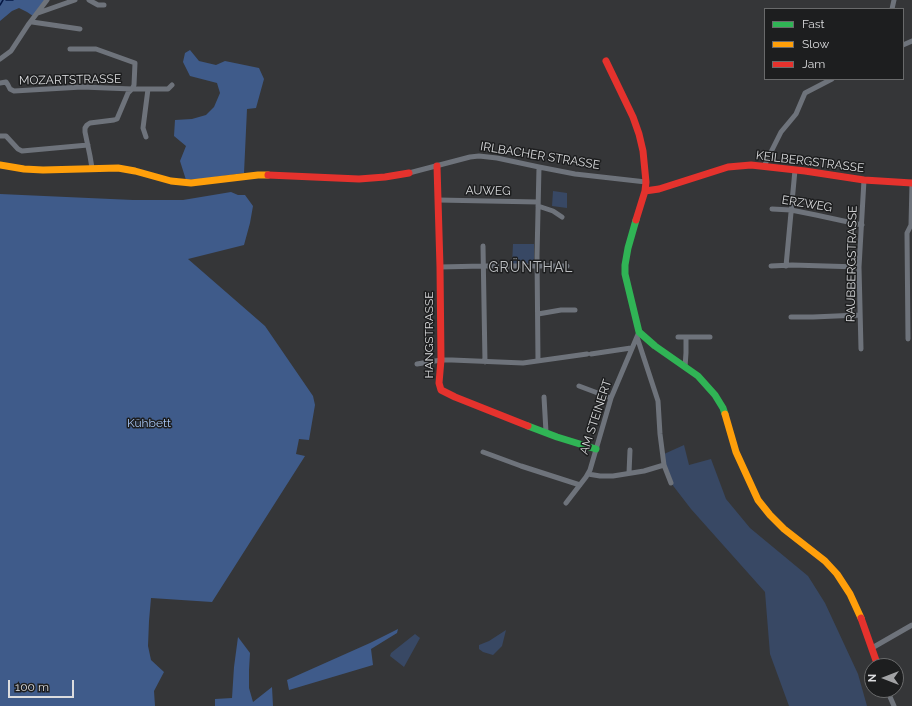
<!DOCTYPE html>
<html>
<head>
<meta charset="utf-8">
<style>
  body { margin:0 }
  #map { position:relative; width:912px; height:706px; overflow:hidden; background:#353638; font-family:Raleway,sans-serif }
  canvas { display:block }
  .legend { position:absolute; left:764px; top:8px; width:140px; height:72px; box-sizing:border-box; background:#1d1e1f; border:1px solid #696a6b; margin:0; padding:5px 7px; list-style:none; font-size:12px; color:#dbdcde }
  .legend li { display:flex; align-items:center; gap:8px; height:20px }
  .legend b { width:20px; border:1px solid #696a6b }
  .north { position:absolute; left:864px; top:658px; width:40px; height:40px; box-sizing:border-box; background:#1d1e1f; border:1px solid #696a6b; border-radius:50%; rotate:270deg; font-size:11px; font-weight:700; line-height:16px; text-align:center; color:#dbdcde }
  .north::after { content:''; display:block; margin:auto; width:14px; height:18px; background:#a1a2a4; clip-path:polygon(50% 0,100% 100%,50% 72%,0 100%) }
  .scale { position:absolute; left:8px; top:680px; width:66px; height:18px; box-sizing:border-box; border:2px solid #dbdcde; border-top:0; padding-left:5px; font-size:12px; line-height:14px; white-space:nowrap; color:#dbdcde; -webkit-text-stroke:3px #1d1e1f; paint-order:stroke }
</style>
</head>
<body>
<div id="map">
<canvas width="912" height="706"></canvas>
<ul class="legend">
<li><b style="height:5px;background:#30b455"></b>Fast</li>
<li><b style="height:5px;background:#ff9f0a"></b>Slow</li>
<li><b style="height:5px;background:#e5322d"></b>Jam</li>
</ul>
<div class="north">N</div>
<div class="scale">100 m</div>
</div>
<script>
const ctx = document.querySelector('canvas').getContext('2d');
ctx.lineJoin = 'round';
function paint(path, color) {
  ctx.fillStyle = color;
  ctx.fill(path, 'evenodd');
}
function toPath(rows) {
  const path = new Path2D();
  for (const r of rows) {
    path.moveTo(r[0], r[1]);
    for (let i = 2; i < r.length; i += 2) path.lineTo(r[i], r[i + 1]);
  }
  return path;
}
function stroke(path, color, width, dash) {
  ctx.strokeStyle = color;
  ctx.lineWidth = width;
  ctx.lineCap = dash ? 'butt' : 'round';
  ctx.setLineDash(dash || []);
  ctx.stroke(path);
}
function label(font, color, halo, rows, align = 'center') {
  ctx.font = font + ' Raleway,sans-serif';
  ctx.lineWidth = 3;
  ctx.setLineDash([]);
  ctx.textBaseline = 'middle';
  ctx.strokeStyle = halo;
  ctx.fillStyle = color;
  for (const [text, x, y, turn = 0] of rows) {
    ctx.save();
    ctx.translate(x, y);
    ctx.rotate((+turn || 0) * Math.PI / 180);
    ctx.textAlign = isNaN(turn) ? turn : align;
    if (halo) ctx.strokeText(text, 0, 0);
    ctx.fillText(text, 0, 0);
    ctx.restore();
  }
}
paint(toPath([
  [553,191,567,193,567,208,552,206],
  [513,244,534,244,534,261,533,263,531,264,512,265],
  [684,445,689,465,711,459,726,499,750,528,808,576,825,603,858,674,867,706,789,706,770,654,765,592,691,509,671,483,664,465,664,454],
  [506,630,502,646,493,655,483,652,479,649,479,645,489,641],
  [415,634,420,638,404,667,390,656,391,653]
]), '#384864');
paint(toPath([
  [0,0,46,0,33,16,27,12,19,8,12,11,0,21],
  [190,50,199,61,216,65,225,61,259,68,264,79,256,108,247,109,244,173,201,179,186,180,180,161,186,146,174,136,175,120,192,119,206,115,214,107,220,93,217,83,190,76,183,62,185,53],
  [231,192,238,195,245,195,253,206,250,223,244,245,188,259,265,326,313,396,315,405,309,440,299,439,296,454,305,456,212,602,151,598,149,621,148,646,151,660,164,672,154,691,155,706,0,706,0,194,133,200,183,200],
  [398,629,397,633,371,649,373,665,289,690,287,680,370,643],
  [238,637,250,653,249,670,249,688,253,702,272,687,273,706,215,706,215,699,232,698,234,667]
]), '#3f5b8a');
stroke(toPath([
  [6,0,13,0],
  [0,5,3,0]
]), '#051743', 1.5);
stroke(toPath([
  [89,0,98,5,104,5],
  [892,9,894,0],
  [38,13,75,0],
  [32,22,80,29],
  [903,45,912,41],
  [70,49,96,49,135,63,134,85,132,89,168,89,172,85],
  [0,59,11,51,28,25,47,0],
  [0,83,6,82,8,85,10,89,14,91,82,87,132,89,128,93,117,119,114,120,90,123,87,125,85,128,85,132,90,156,92,168],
  [0,136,6,136,18,149,22,151,88,145],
  [146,137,143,128,148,89],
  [764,166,781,132,796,114,805,93,832,79],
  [409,173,470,157,479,156,497,158,539,167,575,174,646,182],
  [438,200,538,202],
  [538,206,553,211,562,217],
  [772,209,791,210,816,215,862,225],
  [483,246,485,362],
  [771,266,792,265,859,267],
  [786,266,795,170],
  [440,267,483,266,567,266],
  [538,314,561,310,575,310],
  [791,317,813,317,859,315],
  [637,337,658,401,660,434,664,465,671,483],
  [678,337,710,337],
  [908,339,907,233,911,225,912,183],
  [861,349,859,267,864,180],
  [591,354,631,348],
  [538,361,537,256,539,167],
  [417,364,441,360,452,360,523,363,587,354],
  [685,367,686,353,686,337],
  [579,386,611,398],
  [544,397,546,432],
  [483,452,521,466,580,485],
  [629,473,630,450],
  [588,474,600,476,613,476,644,471,664,465],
  [566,503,586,477,590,470,611,398,639,332],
  [872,648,912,625],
  [887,690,894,706]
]), '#6e737b', 5);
stroke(toPath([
  [636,220,628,248,625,265,625,274,639,332,655,346,698,376,715,395,723,408,725,414],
  [528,426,557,437,596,449]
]), '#30b455', 7);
stroke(toPath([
  [0,165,24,169,43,170,118,168,135,171,171,181,191,183,258,175,268,175],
  [725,414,736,452,758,500,770,515,784,529,825,561,837,574,850,594,861,618]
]), '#ff9f0a', 7);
stroke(toPath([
  [606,61,633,117,639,134,643,151,646,182,645,191,636,220],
  [437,166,440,267,441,360,439,383,441,390,455,397,528,426],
  [268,175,359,179,385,177,409,173],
  [645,191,659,189,728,167,751,165,805,171,864,180,912,183],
  [861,618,878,666]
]), '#e5322d', 7);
label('12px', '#dbdcde', '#1d1e1f', [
  ["MOZARTSTRASSE",70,80,-1],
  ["IRLBACHER STRASSE",540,156,9],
  ["KEILBERGSTRASSE",810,162,7],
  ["AUWEG",488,191,1],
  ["ERZWEG",807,204,9],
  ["RAUBBERGSTRASSE",852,264,-89],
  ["HANGSTRASSE",429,335,-90],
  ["AM STEINERT",596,417,-72]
]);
label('12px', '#a6c4f3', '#1d1e1f', [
  ["Kühbett",149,423]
]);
ctx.letterSpacing = '1px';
label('14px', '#bec0c3', '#1d1e1f', [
  ["GRÜNTHAL",531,268]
]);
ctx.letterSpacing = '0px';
</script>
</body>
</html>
